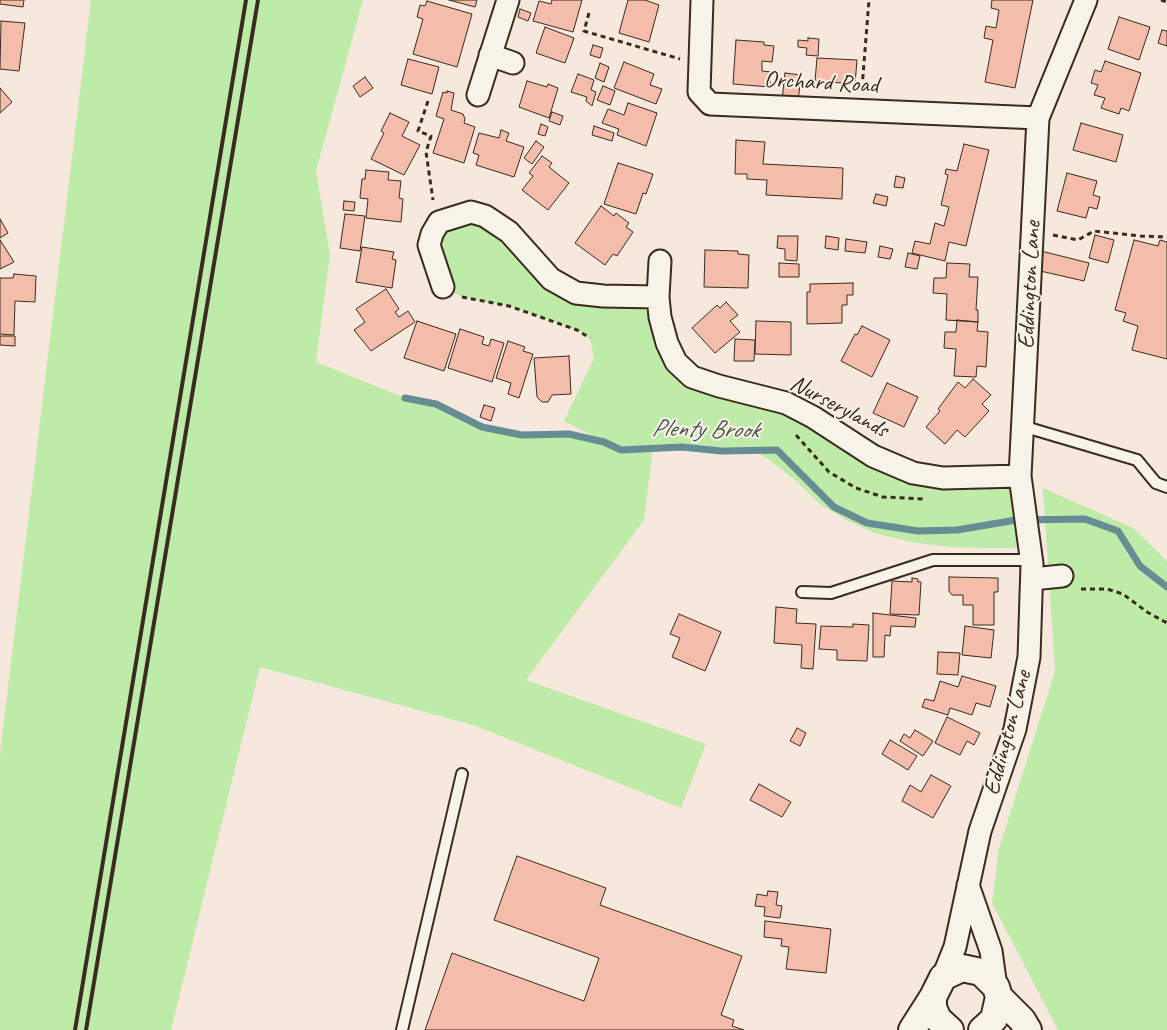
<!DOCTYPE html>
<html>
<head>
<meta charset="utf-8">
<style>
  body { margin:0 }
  canvas { display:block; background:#f6e8dc }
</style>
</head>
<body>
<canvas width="1167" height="1030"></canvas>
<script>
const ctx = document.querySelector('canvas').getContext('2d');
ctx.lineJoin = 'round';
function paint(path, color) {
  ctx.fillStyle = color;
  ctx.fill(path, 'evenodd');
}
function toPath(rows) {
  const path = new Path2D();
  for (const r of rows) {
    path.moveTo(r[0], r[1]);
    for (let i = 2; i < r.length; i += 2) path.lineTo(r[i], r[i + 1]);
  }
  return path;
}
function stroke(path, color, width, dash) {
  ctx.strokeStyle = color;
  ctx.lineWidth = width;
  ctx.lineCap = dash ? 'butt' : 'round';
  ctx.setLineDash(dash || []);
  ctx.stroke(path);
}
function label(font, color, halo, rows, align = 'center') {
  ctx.font = font + ' Caveat,sans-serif';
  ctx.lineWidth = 4;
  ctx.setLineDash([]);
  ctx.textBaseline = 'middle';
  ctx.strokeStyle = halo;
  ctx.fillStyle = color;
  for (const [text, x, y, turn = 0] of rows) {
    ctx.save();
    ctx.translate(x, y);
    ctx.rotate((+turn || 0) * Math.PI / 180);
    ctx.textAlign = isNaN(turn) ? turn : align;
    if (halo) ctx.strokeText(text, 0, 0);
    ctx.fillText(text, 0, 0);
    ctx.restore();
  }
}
paint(toPath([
  [91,0,363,0,316,171,330,254,316,362,405,398,436,404,482,427,522,435,569,434,602,441,564,421,594,358,590,338,577,330,509,306,462,297,443,287,432,234,471,212,551,279,658,297,676,362,913,473,1020,476,1028,543,1013,548,987,548,950,547,911,542,875,533,848,521,821,505,796,481,768,459,749,447,653,448,644,520,526,680,706,744,681,808,473,725,260,667,171,1030,0,1030,0,753],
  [1043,488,1133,528,1167,561,1167,1030,1058,1030,992,903,999,849,1055,671]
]), '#bfeba8');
stroke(toPath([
  [405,398,436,404,482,427,522,435,569,434,604,442,621,450,682,447,721,451,777,450,834,507,867,523,918,531,957,530,1016,520,1085,519,1118,531,1140,566,1167,587]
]), '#668c94', 7);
const building = toPath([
  [0,0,24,0,23,7,0,4,0,0],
  [449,0,477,0,475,7,449,0],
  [552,0,582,0,573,32,533,21,539,1,551,4,552,0],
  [628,0,645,0,659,5,649,42,619,33,628,0],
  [992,0,1033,0,1015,88,985,82,993,40,984,38,986,26,996,28,999,10,991,8,992,0],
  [427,1,472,14,457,67,413,54,423,19,417,17,420,5,425,6,427,1],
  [520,9,531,13,528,21,518,17,520,9],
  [1119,17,1150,27,1139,60,1108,49,1119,17],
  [1,21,25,23,19,71,0,69,1,21],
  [545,27,574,38,565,63,536,53,545,27],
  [1162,30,1167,31,1167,46,1158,43,1162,30],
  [808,38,819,39,818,56,806,55,807,48,798,47,798,40,808,41,808,38],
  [736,40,764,42,764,45,774,46,772,62,762,61,762,71,771,72,770,87,733,84,736,40],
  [593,45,603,48,600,58,590,55,593,45],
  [817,58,857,60,855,84,815,81,817,58],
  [408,59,439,67,432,94,401,85,408,59],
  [1105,61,1141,73,1129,111,1121,108,1119,114,1101,108,1105,98,1094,95,1098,85,1091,83,1095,70,1101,72,1105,61],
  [624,62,654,74,650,85,662,89,656,104,614,88,624,62],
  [600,63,609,67,604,82,595,78,600,63],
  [785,73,801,75,798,102,782,100,785,73],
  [578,74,594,80,591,90,596,92,592,106,586,101,587,97,571,92,578,74],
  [365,77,373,88,360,97,353,86,365,77],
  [527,81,547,87,548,84,558,88,549,118,519,107,527,81],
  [603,86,615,91,610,105,597,100,603,86],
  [0,88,12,102,0,113,0,88],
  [447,91,454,93,451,110,463,114,465,119,464,123,475,127,464,163,433,153,444,119,436,116,443,92,447,93,447,91],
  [628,103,657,113,646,146,617,135,619,129,602,123,608,109,624,115,628,103],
  [552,112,563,116,560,125,549,121,552,112],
  [390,113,409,122,402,136,420,145,404,175,371,159,384,133,381,131,390,113],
  [1081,123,1123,135,1116,162,1073,150,1081,123],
  [541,124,548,127,545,136,538,134,541,124],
  [594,126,614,133,612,141,592,135,594,126],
  [501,130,509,133,506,141,524,147,514,177,476,165,479,155,473,153,479,133,499,138,501,130],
  [736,140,765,142,763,164,843,168,842,199,766,195,767,180,747,179,747,174,735,174,736,140],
  [536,141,544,147,532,164,524,158,536,141],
  [964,144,989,150,966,246,949,242,945,261,912,253,915,241,930,244,935,223,944,226,949,207,941,205,948,175,945,174,946,169,957,171,964,144],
  [542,156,552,163,549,167,569,183,548,210,522,190,533,176,529,173,542,156],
  [618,163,653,174,646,194,643,193,636,214,604,204,618,163],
  [366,170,389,172,388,180,401,181,399,198,403,199,401,222,366,218,368,199,360,198,362,179,365,179,366,170],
  [1067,173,1097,181,1093,195,1100,197,1097,209,1089,207,1086,218,1057,211,1067,173],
  [896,176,905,178,903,188,894,187,896,176],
  [876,194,888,197,886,206,873,203,876,194],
  [344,201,355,202,354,211,343,210,344,201],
  [601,206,614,216,616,213,629,223,626,227,633,232,617,256,613,254,605,265,575,243,601,206],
  [345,214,365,216,360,251,340,248,345,214],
  [0,219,8,233,0,238,0,219],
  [1095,235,1114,240,1108,263,1089,258,1095,235],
  [778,236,798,236,797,261,785,260,785,249,777,248,778,236],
  [826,236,839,238,838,250,825,248,826,236],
  [846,239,867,242,865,253,845,251,846,239],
  [0,240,14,262,0,269,0,240],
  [1134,240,1158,246,1160,240,1167,242,1167,359,1132,350,1138,326,1123,321,1126,313,1115,310,1134,240],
  [880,246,893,249,890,259,878,257,880,246],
  [362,247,394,252,392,259,396,260,392,288,356,282,362,247],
  [705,250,738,251,738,254,749,255,748,288,704,287,705,250],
  [1041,251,1089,263,1084,281,1036,270,1041,251],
  [908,253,920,256,917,269,905,267,908,253],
  [779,263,799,264,799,277,779,277,779,263],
  [947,263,970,264,969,277,978,277,976,310,978,310,978,322,946,320,947,294,933,293,934,278,946,278,947,263],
  [14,274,36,276,35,302,15,301,14,335,0,334,0,278,13,278,14,274],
  [853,283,853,295,847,295,847,305,842,305,842,323,807,324,807,292,810,292,810,284,853,283],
  [386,289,399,309,395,312,399,317,408,311,415,322,371,351,354,330,365,322,356,309,386,289],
  [726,302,738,315,730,321,740,332,715,353,692,328,717,305,720,308,726,302],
  [957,320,978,322,977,331,988,332,986,367,977,366,976,377,954,376,956,349,944,348,945,332,956,332,957,320],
  [417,321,456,334,444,371,404,358,417,321],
  [756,321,791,322,791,355,755,354,756,321],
  [862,326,890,340,872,377,841,361,855,334,857,335,862,326],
  [460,329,484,337,482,344,489,346,491,339,504,343,492,382,448,368,460,329],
  [0,336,15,336,15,346,0,345,0,336],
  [735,339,755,340,754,361,734,361,735,339],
  [508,341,525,347,523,351,533,354,519,398,508,394,511,383,496,378,508,341],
  [569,356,571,394,552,395,548,402,542,402,537,397,534,358,569,356],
  [973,379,991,395,982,404,989,411,965,437,957,430,945,444,926,427,940,411,938,409,958,382,965,388,973,379],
  [887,383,918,397,904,427,873,413,887,383],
  [484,405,495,408,491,421,480,417,484,405],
  [949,577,998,578,998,592,994,592,994,625,973,625,973,605,963,605,963,595,952,595,949,591,949,577],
  [912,578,918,579,918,582,921,582,919,615,890,614,892,581,912,582,912,578],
  [776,607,797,609,796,623,816,624,813,669,801,668,802,645,774,643,776,607],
  [873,613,916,618,915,627,891,626,890,636,885,635,884,657,873,657,873,613],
  [679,614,721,632,705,671,672,657,680,638,670,634,679,614],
  [853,624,869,625,867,661,837,660,837,650,819,649,821,626,853,627,853,624],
  [965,626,994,630,991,658,962,655,965,626],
  [938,652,960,653,958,675,937,674,938,652],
  [962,676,996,686,990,707,976,703,972,715,950,708,948,715,922,707,925,699,934,701,940,681,958,687,962,676],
  [947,717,980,733,974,745,967,741,960,755,935,743,947,717],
  [797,728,806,733,800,746,790,741,797,728],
  [915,730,933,741,923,756,900,741,904,734,910,738,915,730],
  [890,740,917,756,908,770,882,754,890,740],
  [931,775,951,786,933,818,902,801,910,785,921,792,931,775],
  [759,784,791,802,782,817,750,800,759,784],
  [517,856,606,888,600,905,742,956,721,1015,734,1020,732,1026,744,1030,425,1030,452,953,584,1001,599,958,494,920,517,856],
  [768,891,778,892,776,905,782,906,780,918,764,916,765,907,755,906,757,894,767,896,768,891],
  [765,921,831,929,826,973,786,969,789,947,781,946,782,939,764,937,765,921]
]);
paint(building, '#f4bcaa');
stroke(building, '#3b2a1e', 1);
const service = toPath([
  [1022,426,1137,460,1156,483,1167,487],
  [802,592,831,593,933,560,1031,560],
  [402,1030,462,774]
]);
const minor = toPath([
  [702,0,699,92,710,104,1038,118],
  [490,55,513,63],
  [478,95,508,0],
  [660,261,658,297,660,317,667,343,676,362,692,377,719,386,786,403,813,417,873,456,913,473,943,478,1020,476],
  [443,287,429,245,432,234,439,222,471,212,485,216,509,232,551,279,576,293,603,296,658,297],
  [1032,579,1062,576],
  [968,885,991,951,996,987],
  [943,977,955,947,980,831,1015,729,1029,657,1032,564,1020,476,1038,118,1086,0]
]);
const tertiary = toPath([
  [999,997,1022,1020,1028,1030],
  [912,1030,933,997],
  [950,1030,938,1019,933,1008,933,997,943,977,962,968,981,972,996,987,999,997,994,1019,982,1030]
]);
stroke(service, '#3b2a1e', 14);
stroke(minor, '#3b2a1e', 25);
stroke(tertiary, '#3b2a1e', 30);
stroke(toPath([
  [1161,0,1167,2],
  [589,13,584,31,680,59],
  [862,88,869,0],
  [428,101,418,131,431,136,426,152,433,200],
  [1053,235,1078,240,1094,231,1140,236,1167,237],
  [462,297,509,306,577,330,590,338],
  [796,435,829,472,856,488,883,497,924,499],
  [1081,589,1107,589,1123,594,1147,612,1167,623]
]), '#3b2a1e', 3, [5, 4]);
stroke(service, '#f7f3e8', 10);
stroke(minor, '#f7f3e8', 21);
stroke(tertiary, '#f7f3e8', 26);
stroke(toPath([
  [75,1030,246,0],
  [86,1030,258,0]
]), '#3b2a1e', 4);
label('24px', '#3b2a1e', '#f7f3e8', [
  ["Orchard Road",821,83,3],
  ["Eddington Lane",1030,285,-87],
  ["Nurserylands",839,407,28],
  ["Eddington Lane",1008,733,-75]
]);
label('italic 25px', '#4d534f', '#f7f3e8', [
  ["Plenty Brook",705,430,1]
]);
</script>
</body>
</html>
